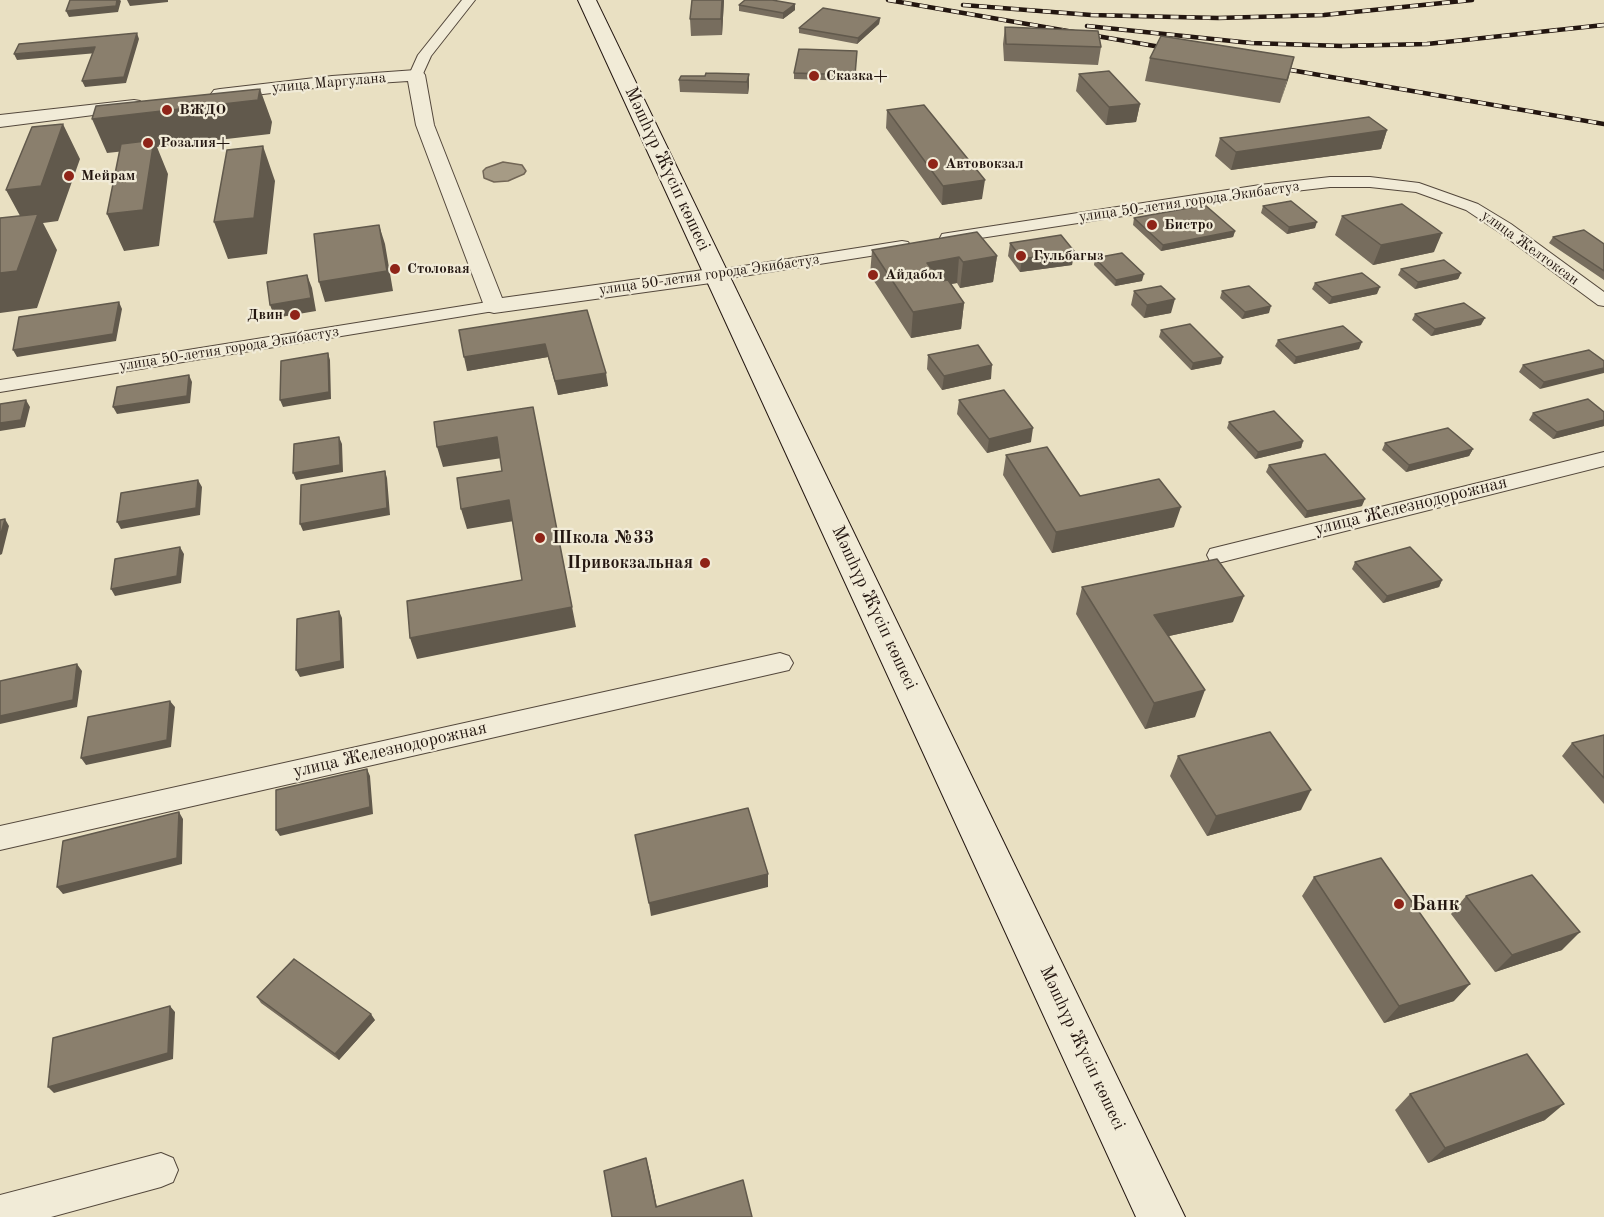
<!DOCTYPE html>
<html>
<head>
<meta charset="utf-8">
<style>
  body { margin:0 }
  canvas { display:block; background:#e9e0c2 }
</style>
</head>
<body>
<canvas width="1604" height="1217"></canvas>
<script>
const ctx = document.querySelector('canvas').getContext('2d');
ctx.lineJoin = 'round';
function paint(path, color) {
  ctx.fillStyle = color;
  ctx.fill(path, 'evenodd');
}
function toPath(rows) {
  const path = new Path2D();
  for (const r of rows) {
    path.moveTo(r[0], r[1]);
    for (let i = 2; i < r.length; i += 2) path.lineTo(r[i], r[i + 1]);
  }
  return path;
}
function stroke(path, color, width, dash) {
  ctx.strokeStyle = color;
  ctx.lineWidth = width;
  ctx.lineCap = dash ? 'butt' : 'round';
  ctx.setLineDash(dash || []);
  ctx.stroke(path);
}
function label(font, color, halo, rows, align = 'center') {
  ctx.font = font + ' "Old Standard TT",serif';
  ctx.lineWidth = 4.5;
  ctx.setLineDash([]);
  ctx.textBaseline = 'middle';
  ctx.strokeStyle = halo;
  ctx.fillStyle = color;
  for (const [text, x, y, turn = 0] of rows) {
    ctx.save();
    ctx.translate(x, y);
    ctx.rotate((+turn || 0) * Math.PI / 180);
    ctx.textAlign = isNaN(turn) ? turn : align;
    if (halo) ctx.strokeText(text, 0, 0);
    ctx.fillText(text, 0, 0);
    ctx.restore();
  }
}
const water = toPath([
  [503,162,522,165,526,171,524,174,508,181,494,182,484,178,483,171,486,168,503,162]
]);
paint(water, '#a69b85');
stroke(water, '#726656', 1.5);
const minor = toPath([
  [462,0,475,0,431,56,421,78,411,78,409,75,418,55,462,0],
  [1330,177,1370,177,1419,183,1478,204,1511,224,1604,292,1604,306,1598,305,1499,232,1466,210,1416,192,1370,187,1330,187,1260,195,948,243,942,242,940,238,942,234,948,233,1260,185,1330,177],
  [902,241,908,242,911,246,908,250,718,280,712,279,709,275,712,271,718,270,902,241],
  [494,301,500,302,503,306,500,310,0,392,0,380,494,301],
  [1604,452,1604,466,1218,563,1210,561,1207,555,1210,549,1218,547,1604,452],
  [780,653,789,656,793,663,789,670,0,850,0,826,780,653],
  [161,1153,173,1158,178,1170,173,1182,161,1187,51,1217,0,1217,0,1195,161,1153]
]);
const tertiary = toPath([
  [416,70,422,71,425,75,434,125,502,298,718,268,726,270,729,275,726,280,718,282,494,313,486,311,416,125,408,81,332,86,220,99,214,98,211,94,214,90,220,89,332,76,416,70],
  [134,100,140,101,143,105,140,109,0,127,0,115,134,100]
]);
const secondary = toPath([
  [578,0,596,0,1185,1217,1136,1217,578,0]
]);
stroke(minor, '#54483c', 2);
stroke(tertiary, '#54483c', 2);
stroke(secondary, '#231610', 2);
paint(minor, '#f1ebd7');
paint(tertiary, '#f1ebd7');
paint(secondary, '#f1ebd7');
const rail = toPath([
  [888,0,1172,49],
  [963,5,1091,15,1218,18,1324,15,1472,0],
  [1087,26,1251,43,1342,46,1427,44,1604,25],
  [1273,67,1604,124]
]);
stroke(rail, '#231610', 4.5);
stroke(rail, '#f1ebd7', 3, [8]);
paint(toPath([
  [724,0,722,35,691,36,690,19],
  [739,5,795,10,783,19,739,11],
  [880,18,879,24,857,44,799,33,799,28],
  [1005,27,1101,47,1098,65,1004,61,1003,44],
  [857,51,854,81,794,79,794,73],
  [1294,57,1280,103,1145,81,1150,58],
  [749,74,749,86,748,94,680,92,679,80,705,76],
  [1079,74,1140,104,1136,122,1106,125,1076,91],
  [887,110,982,199,942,205,886,128],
  [1387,130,1381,149,1231,170,1215,156,1220,138],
  [1263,206,1315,228,1287,234,1261,213],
  [1342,216,1434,252,1373,265,1335,235],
  [1134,218,1235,231,1233,237,1161,251,1133,225],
  [1553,237,1604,244,1604,280,1549,243],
  [1010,243,1074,251,1072,265,1020,272,1008,256],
  [872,250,997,256,993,282,960,288,957,283,951,284,964,303,961,329,911,338,870,275],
  [1095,258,1142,281,1115,286,1094,265],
  [1401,269,1461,273,1458,279,1415,289,1398,275],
  [1315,283,1377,294,1329,304,1312,289],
  [1134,291,1171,313,1144,318,1131,305],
  [1222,291,1269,313,1242,319,1220,298],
  [587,310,608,386,558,395,548,357,467,371],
  [1415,314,1481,325,1431,336,1412,320],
  [1161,330,1221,364,1191,370,1159,337],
  [1278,340,1359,349,1294,364,1275,346],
  [1589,350,1540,389,1519,372,1523,365],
  [928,355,991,379,942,390,927,369],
  [959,400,1031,442,987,453,957,414],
  [1604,412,1604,426,1553,439,1529,420,1533,413],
  [1229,422,1303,441,1301,448,1255,459,1227,428],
  [1385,443,1473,449,1469,456,1406,472,1382,450],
  [1006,455,1080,496,1174,527,1052,553,1003,475],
  [1269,465,1362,506,1305,518,1266,472],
  [1355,562,1442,580,1439,587,1383,603,1352,569],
  [1082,587,1233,622,1169,636,1195,717,1145,729,1076,614],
  [1604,735,1604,804,1562,756,1572,743],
  [1178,756,1301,810,1207,836,1170,776],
  [1314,877,1454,1001,1384,1023,1302,896],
  [1466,896,1562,950,1495,972,1451,914],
  [257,997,375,1020,339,1060,261,1003],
  [1410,1094,1545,1120,1428,1163,1395,1110]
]), '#776d5e');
paint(toPath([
  [117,0,120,0,121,1,118,12,69,17,66,11],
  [127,0,168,0,168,2,130,6],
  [722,0,724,0,722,35,721,19],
  [795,4,795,10,783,19,783,13],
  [880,18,879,24,857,44,858,38],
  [137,33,139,39,126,83,85,87,82,81],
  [95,47,97,53,17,60,14,54],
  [1294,57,1288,80,1280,103],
  [749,74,749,86,748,94,747,82],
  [260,89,272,122,270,134,157,147,168,174,159,246,124,251,107,214,153,148,107,153,92,119],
  [1140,104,1136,122,1106,125,1109,107],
  [63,124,80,159,58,221,43,223,57,250,37,308,0,313,0,273,25,225,6,190],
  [1387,130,1381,149,1231,170,1236,152],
  [263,146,275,181,267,254,228,259,214,222],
  [985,180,982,199,942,205,943,186],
  [1317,222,1315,228,1287,234,1289,227],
  [379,225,385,244,393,291,325,302,319,282],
  [1235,231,1233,237,1161,251,1163,245],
  [1442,233,1434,252,1373,265,1381,245],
  [1074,251,1072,265,1020,272,1022,259],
  [997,256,993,282,960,288,963,262],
  [959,257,957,283,925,288,927,263],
  [1461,273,1458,279,1415,289,1418,282],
  [1144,274,1142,281,1115,286,1116,280],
  [307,275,312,288,316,311,275,318,270,305],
  [1380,287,1377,294,1329,304,1332,297],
  [1175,299,1171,313,1144,318,1147,305],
  [119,302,122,309,116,341,17,357,13,350],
  [964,303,961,329,911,338,913,312],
  [1271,306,1269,313,1242,319,1245,312],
  [1485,318,1481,325,1431,336,1435,329],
  [1362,342,1359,349,1294,364,1296,357],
  [545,344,548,357,467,371,464,357],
  [328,353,330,360,331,399,283,407,280,400],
  [1223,357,1221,364,1191,370,1193,363],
  [992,365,991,379,942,390,944,376],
  [1604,368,1604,373,1540,389,1544,382],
  [606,373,608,386,558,395,555,381],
  [189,375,192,382,190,403,117,414,113,407],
  [26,400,30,407,25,427,0,431,0,423],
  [533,407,576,627,417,659,410,638,572,607],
  [1604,420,1604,426,1553,439,1557,432],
  [1033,428,1031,442,987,453,989,439],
  [339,437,342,444,343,472,296,480,293,473],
  [497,437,502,458,443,467,437,447],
  [1303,441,1301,448,1255,459,1258,452],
  [1473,449,1469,456,1406,472,1409,465],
  [385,471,387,478,390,515,303,531,300,524],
  [198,480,202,487,200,515,121,529,117,522],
  [1365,499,1362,506,1305,518,1307,511],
  [509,500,514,521,467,529,461,509],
  [1181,507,1174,527,1052,553,1056,532],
  [5,519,9,526,2,554,0,555,0,537],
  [180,547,184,554,181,583,115,596,111,589],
  [1442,580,1439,587,1383,603,1387,596],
  [1244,596,1233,622,1146,641,1154,615],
  [339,611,342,618,344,668,300,677,296,670],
  [77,664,82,671,77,707,0,724,0,716],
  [1205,690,1195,717,1145,729,1154,703],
  [170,701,175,707,171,747,86,765,81,758],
  [367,769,370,776,373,814,280,836,276,830],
  [1311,790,1301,810,1207,836,1216,816],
  [179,812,183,819,182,864,63,894,57,887],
  [768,874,768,887,651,916,649,903],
  [1580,932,1562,950,1495,972,1512,955],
  [1470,984,1454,1001,1384,1023,1399,1006],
  [170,1006,175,1012,173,1059,54,1093,48,1087],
  [371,1014,375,1020,339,1060,335,1054],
  [1564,1104,1545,1120,1428,1163,1445,1148],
  [646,1158,650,1173,659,1217,656,1207]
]), '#61594c');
const building = toPath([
  [70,0,117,0,116,6,66,11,70,0],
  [692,0,722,0,721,19,690,19,692,0],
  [745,0,772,0,795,4,783,13,739,5,745,0],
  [823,8,880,18,858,38,799,28,823,8],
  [1005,27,1098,31,1101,47,1006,44,1005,27],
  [137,33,124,77,82,81,95,47,14,54,19,44,137,33],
  [1161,36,1294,57,1287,80,1150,58,1161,36],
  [799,49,857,51,855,75,794,73,799,49],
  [1109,71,1140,104,1109,107,1079,74,1109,71],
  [706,73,749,74,747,82,679,80,681,76,705,76,706,73],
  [260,89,258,100,92,119,96,106,260,89],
  [924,105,985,180,943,186,887,110,924,105],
  [1369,117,1387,130,1236,152,1220,138,1369,117],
  [63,124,41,186,6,190,32,127,63,124],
  [154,140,143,210,107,214,121,144,154,140],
  [263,146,254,218,214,222,227,150,263,146],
  [1291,201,1317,222,1289,227,1263,206,1291,201],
  [1402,204,1442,233,1381,245,1342,216,1402,204],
  [1205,205,1235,231,1163,245,1134,218,1205,205],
  [38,214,17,271,0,273,0,218,38,214],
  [379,225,387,271,319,282,314,234,379,225],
  [1584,230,1604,244,1604,271,1553,237,1584,230],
  [977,232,997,256,963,262,959,257,927,263,941,281,948,280,964,303,913,312,872,250,977,232],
  [1061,235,1074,251,1022,259,1010,243,1061,235],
  [1122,253,1144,274,1116,280,1095,258,1122,253],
  [1444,260,1461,273,1418,282,1401,269,1444,260],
  [1362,273,1380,287,1332,297,1315,283,1362,273],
  [307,275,311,298,270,305,267,282,307,275],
  [1161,286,1175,299,1147,305,1134,291,1161,286],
  [1249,286,1271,306,1245,312,1222,291,1249,286],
  [119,302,113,334,13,350,19,317,119,302],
  [1464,303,1485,318,1435,329,1415,314,1464,303],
  [587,310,606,373,555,381,545,344,464,357,459,330,587,310],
  [1190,324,1223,357,1193,363,1161,330,1190,324],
  [1343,326,1362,342,1296,357,1278,340,1343,326],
  [978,345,992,365,944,376,928,355,978,345],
  [1589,350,1604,361,1604,368,1544,382,1523,365,1589,350],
  [328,353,329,392,280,400,281,361,328,353],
  [189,375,187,396,113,407,117,387,189,375],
  [1004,390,1033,428,989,439,959,400,1004,390],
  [1588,399,1604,412,1604,420,1557,432,1533,413,1588,399],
  [26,400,21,420,0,423,0,404,26,400],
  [533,407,572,607,410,638,407,601,522,580,509,500,461,509,457,478,502,471,497,437,437,447,434,422,533,407],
  [1274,411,1303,441,1258,452,1229,422,1274,411],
  [1448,428,1473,449,1409,465,1385,443,1448,428],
  [339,437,340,465,293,473,294,444,339,437],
  [1047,447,1080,496,1159,479,1181,507,1056,532,1006,455,1047,447],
  [1325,454,1365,499,1307,511,1269,465,1325,454],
  [385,471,387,508,300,524,301,485,385,471],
  [198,480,196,508,117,522,121,493,198,480],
  [5,519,0,537,0,520,5,519],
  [180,547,177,576,111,589,115,559,180,547],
  [1410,547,1442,580,1387,596,1355,562,1410,547],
  [1217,559,1244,596,1154,615,1205,690,1154,703,1082,587,1217,559],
  [339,611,341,661,296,670,297,619,339,611],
  [77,664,73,700,0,716,0,681,77,664],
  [170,701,167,740,81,758,88,717,170,701],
  [1270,732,1311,790,1216,816,1178,756,1270,732],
  [1604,735,1604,778,1572,743,1604,735],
  [367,769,370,807,276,830,276,790,367,769],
  [748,808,768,874,649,903,635,835,748,808],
  [179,812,177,858,57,887,63,841,179,812],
  [1381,858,1470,984,1399,1006,1314,877,1381,858],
  [1532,875,1580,932,1512,955,1466,896,1532,875],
  [294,959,371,1014,335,1054,257,997,294,959],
  [170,1006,168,1053,48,1087,53,1038,170,1006],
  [1527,1054,1564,1104,1445,1148,1410,1094,1527,1054],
  [646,1158,656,1207,743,1180,752,1217,612,1217,604,1171,646,1158]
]);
paint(building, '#8a7f6d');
stroke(building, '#61594c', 1.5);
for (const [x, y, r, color] of [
  [814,76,6,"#8f2418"],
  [167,110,6,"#8f2418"],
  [148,143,6,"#8f2418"],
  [933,164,6,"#8f2418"],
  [69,176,6,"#8f2418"],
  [1152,225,6,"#8f2418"],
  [1021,256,6,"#8f2418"],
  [395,269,6,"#8f2418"],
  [873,275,6,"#8f2418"],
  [295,315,6,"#8f2418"],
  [540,538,6,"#8f2418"],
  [705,563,6,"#8f2418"],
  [1399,904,6,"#8f2418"]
]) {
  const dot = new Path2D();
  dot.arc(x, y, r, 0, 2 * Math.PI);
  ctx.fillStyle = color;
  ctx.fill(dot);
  stroke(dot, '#f1ebd7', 2);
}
label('bold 15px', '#231610', '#f1ebd7', [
  ["Сказка+",826,76],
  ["ВЖДО",179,110],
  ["Розалия+",160,143],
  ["Автовокзал",945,164],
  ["Мейрам",81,176],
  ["Бистро",1164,225],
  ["Гульбагыз",1033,256],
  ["Столовая",407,269],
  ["Айдабол",885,275],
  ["Двин",283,315,"right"]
], 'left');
label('15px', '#231610', '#f1ebd7', [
  ["улица Маргулана",329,83,-5],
  ["улица 50-летия города Экибастуз",1189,202,-8],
  ["улица Желтоксан",1530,248,36],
  ["улица 50-летия города Экибастуз",709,275,-8],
  ["улица 50-летия города Экибастуз",229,349,-9]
]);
label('18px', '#231610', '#f1ebd7', [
  ["Мәшһүр Жүсіп көшесі",667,169,65],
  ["улица Железнодорожная",1411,506,-14],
  ["Мәшһүр Жүсіп көшесі",874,608,65],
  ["улица Железнодорожная",390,750,-13],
  ["Мәшһүр Жүсіп көшесі",1082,1048,65]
]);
label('bold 18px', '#231610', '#f1ebd7', [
  ["Школа №33",552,538],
  ["Привокзальная",693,563,"right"]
], 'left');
label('bold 21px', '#231610', '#f1ebd7', [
  ["Банк",1411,904]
], 'left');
</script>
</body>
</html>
